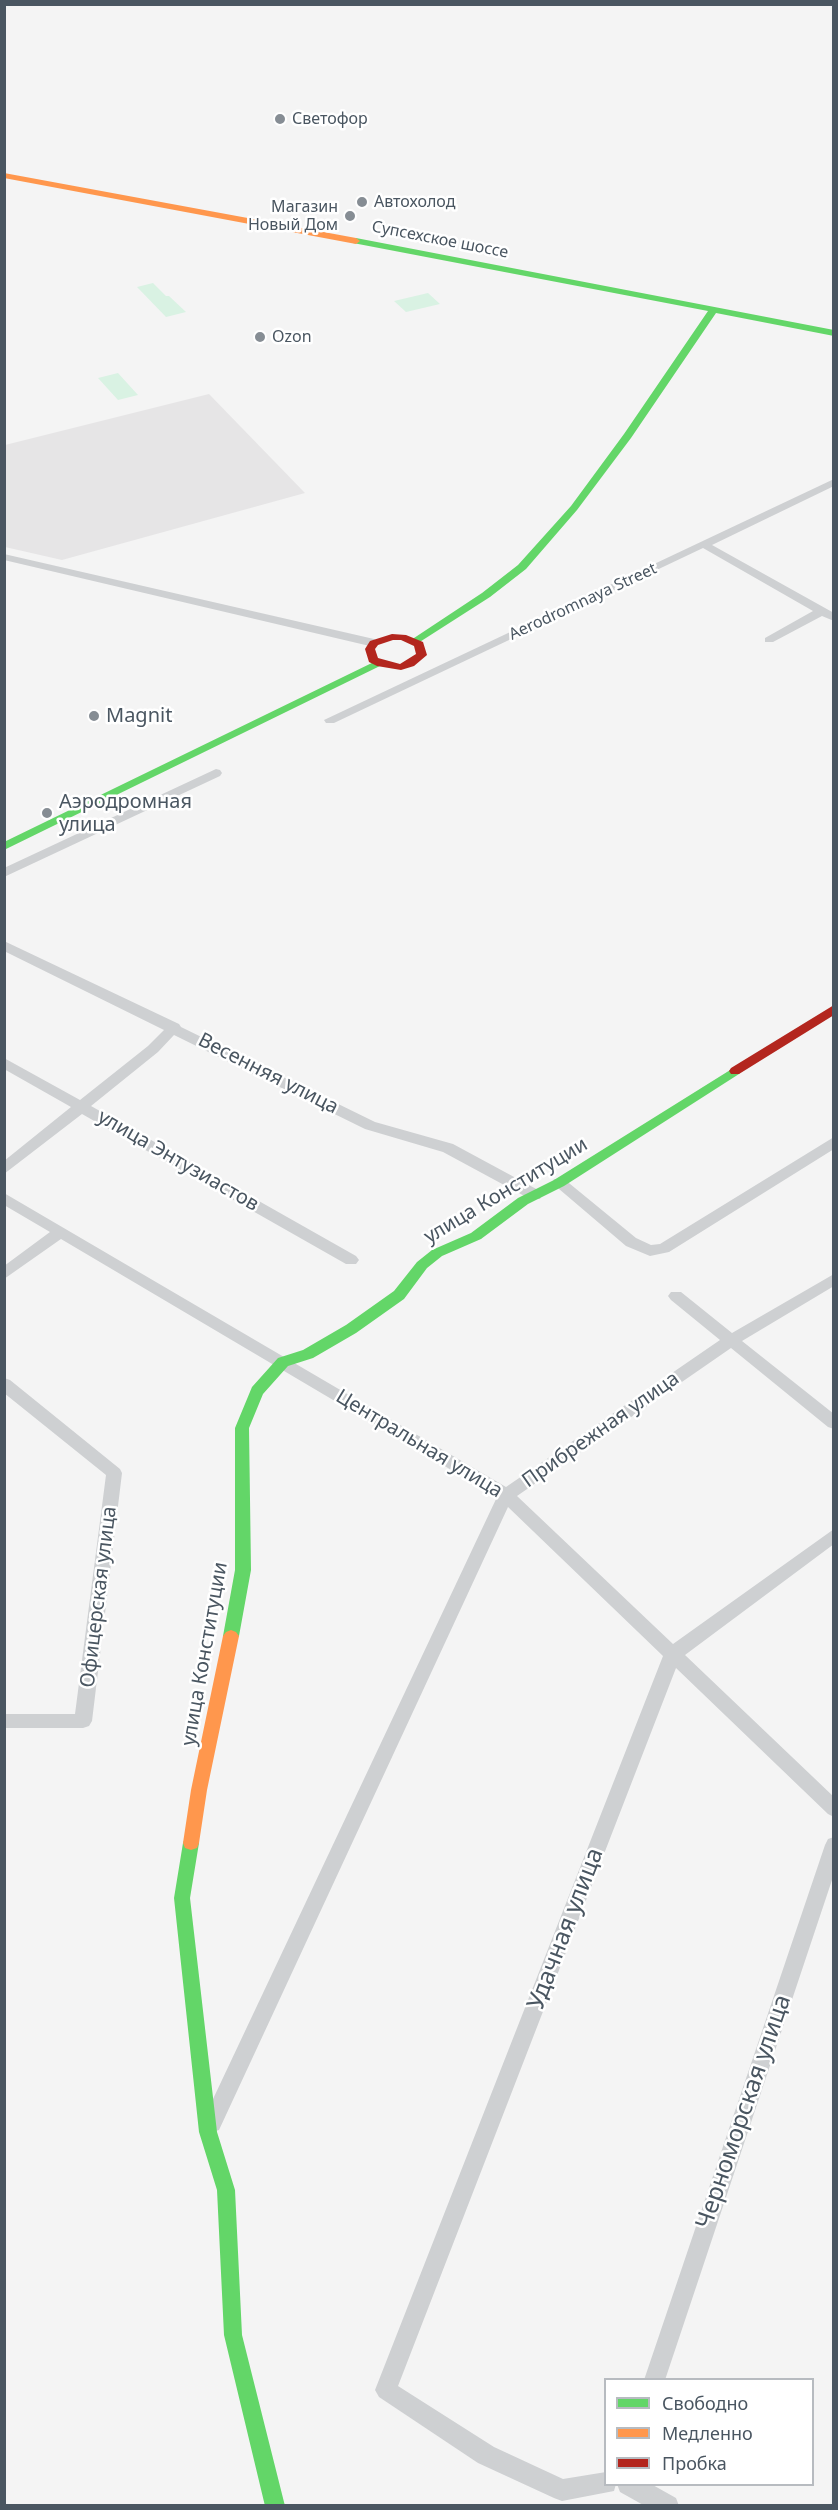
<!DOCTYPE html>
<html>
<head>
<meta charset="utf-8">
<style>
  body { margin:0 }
  #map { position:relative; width:838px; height:2510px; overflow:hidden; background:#f4f4f4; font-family:"Noto Sans",sans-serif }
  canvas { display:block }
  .frame { position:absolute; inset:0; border:6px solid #4a5661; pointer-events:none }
  .legend { position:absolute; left:604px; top:2378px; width:210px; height:108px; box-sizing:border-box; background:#fff; border:2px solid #b7bbc0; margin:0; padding:8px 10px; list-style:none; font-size:18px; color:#4a5661 }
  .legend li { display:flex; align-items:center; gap:12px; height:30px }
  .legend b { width:30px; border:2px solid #b7bbc0 }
</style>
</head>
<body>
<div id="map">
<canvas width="838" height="2510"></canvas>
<div class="frame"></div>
<ul class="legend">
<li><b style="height:8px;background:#63d668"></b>Свободно</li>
<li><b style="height:8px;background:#ff974d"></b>Медленно</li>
<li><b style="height:8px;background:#b3261e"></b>Пробка</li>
</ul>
</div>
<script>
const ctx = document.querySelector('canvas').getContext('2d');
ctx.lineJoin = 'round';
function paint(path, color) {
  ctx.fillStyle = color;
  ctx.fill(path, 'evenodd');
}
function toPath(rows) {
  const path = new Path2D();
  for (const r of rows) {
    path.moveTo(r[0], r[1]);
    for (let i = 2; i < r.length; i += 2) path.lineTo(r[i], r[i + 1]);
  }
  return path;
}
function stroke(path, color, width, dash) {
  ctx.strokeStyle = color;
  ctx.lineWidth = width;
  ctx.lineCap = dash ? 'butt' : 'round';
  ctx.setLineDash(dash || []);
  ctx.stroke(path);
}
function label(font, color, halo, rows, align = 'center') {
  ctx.font = font + ' "Noto Sans",sans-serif';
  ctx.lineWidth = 5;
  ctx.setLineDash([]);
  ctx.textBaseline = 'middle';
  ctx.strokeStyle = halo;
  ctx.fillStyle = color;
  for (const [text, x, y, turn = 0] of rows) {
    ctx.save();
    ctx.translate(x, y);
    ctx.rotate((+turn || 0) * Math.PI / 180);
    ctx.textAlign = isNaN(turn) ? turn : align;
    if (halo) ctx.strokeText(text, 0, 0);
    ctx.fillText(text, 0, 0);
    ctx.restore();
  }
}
paint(toPath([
  [209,394,305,493,62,560,5,547,5,445]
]), '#e6e5e6');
paint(toPath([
  [153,283,166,296,169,296,186,312,166,317,137,287],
  [428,293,440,304,406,312,394,301],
  [118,373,138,395,118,400,98,378]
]), '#d9f2e3');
paint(toPath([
  [834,479,834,486,712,545,834,613,834,621,822,616,773,642,765,642,765,638,813,611,703,548,334,723,326,723,324,720,834,479],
  [4,554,374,639,380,643,374,647,4,560,4,554],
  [216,769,220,770,222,773,220,776,4,877,4,868,216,769],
  [4,941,179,1024,181,1027,375,1122,453,1144,540,1191,542,1195,540,1199,530,1199,443,1152,365,1129,174,1035,158,1052,91,1106,356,1256,359,1260,356,1264,346,1264,82,1114,4,1174,4,1161,71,1107,4,1069,4,1058,80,1100,148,1046,164,1030,4,951,4,941],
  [834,1137,834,1149,669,1252,650,1256,626,1246,552,1183,554,1179,564,1179,636,1238,651,1245,660,1244,834,1137],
  [4,1193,506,1487,720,1340,671,1300,668,1296,671,1292,681,1292,732,1333,834,1274,834,1286,742,1341,834,1414,834,1429,828,1427,731,1348,517,1496,673,1644,834,1529,834,1544,685,1655,834,1797,834,1817,828,1814,676,1668,398,2386,494,2447,563,2479,606,2472,606,2484,616,2484,614,2491,562,2501,554,2498,478,2463,379,2397,375,2390,663,1656,508,1507,219,2130,212,2132,205,2130,202,2123,205,2116,497,1497,61,1239,4,1279,4,1266,50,1232,4,1205,4,1193],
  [4,1378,10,1380,120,1469,122,1473,92,1721,89,1726,83,1728,4,1728,4,1714,75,1714,106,1475,4,1393,4,1378],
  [834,1837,834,1874,665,2380,644,2380,825,1845,828,1839,834,1837],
  [617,2484,651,2484,676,2498,679,2506,645,2506,620,2492,617,2484]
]), '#ced0d2');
paint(toPath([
  [356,238,834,330,834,336,716,313,631,438,577,510,526,569,490,597,415,645,410,642,411,640,482,593,518,565,571,506,624,434,708,311,353,243,353,239,356,238],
  [378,660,382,661,382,665,4,850,4,842,378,660],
  [735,1067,741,1071,739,1074,564,1186,528,1204,481,1239,442,1256,427,1268,404,1299,356,1333,313,1358,288,1366,263,1394,249,1428,251,1570,239,1636,236,1640,231,1642,226,1640,223,1636,235,1570,235,1428,252,1387,278,1358,303,1350,346,1325,394,1291,417,1262,432,1250,471,1233,518,1198,554,1180,735,1067],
  [191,1836,197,1838,199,1843,190,1898,217,2132,235,2190,242,2335,285,2506,265,2506,224,2335,217,2190,199,2132,174,1898,183,1843,185,1838,191,1836]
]), '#63d668');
paint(toPath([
  [4,173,356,238,360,241,356,244,4,178,4,173],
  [231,1630,236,1632,239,1636,207,1790,199,1843,197,1848,191,1850,185,1848,183,1843,191,1790,223,1636,226,1632,231,1630]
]), '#ff974d');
paint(toPath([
  [392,634,406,635,423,642,427,655,414,666,401,670,377,666,369,662,365,649,370,641,392,634],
  [393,640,401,640,414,646,416,654,400,664,378,658,375,649,378,645,393,640],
  [834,1005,834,1015,739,1074,731,1074,729,1071,731,1068,834,1005]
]), '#b3261e');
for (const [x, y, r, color] of [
  [280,119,6,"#868d94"],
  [362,202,6,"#868d94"],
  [350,216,6,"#868d94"],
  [260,337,6,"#868d94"],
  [94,716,6,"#868d94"],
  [47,813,6,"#868d94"]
]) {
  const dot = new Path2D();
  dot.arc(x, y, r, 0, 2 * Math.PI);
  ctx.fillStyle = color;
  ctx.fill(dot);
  stroke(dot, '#fff', 2);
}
label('16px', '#4a5661', '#fff', [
  ["Светофор",292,119],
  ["Автохолод",374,202],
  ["Магазин",338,207,"right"],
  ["Новый Дом",338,225,"right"],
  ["Ozon",272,337]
], 'left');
label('16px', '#4a5661', '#fff', [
  ["Супсехское шоссе",440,240,11],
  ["Aerodromnaya Street",583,602,-25]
]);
label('20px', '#4a5661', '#fff', [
  ["Magnit",106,716],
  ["Аэродромная",59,802],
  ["улица",59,825]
], 'left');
label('20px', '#4a5661', '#fff', [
  ["Весенняя улица",268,1074,27],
  ["улица Энтузиастов",178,1161,30],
  ["улица Конституции",506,1191,-31],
  ["Прибрежная улица",601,1430,-35],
  ["Центральная улица",419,1444,31],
  ["Офицерская улица",99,1597,-83],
  ["улица Конституции",205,1654,-80]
]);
label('24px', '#4a5661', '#fff', [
  ["Удачная улица",566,1929,-69],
  ["Черноморская улица",744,2112,-71]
]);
</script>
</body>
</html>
